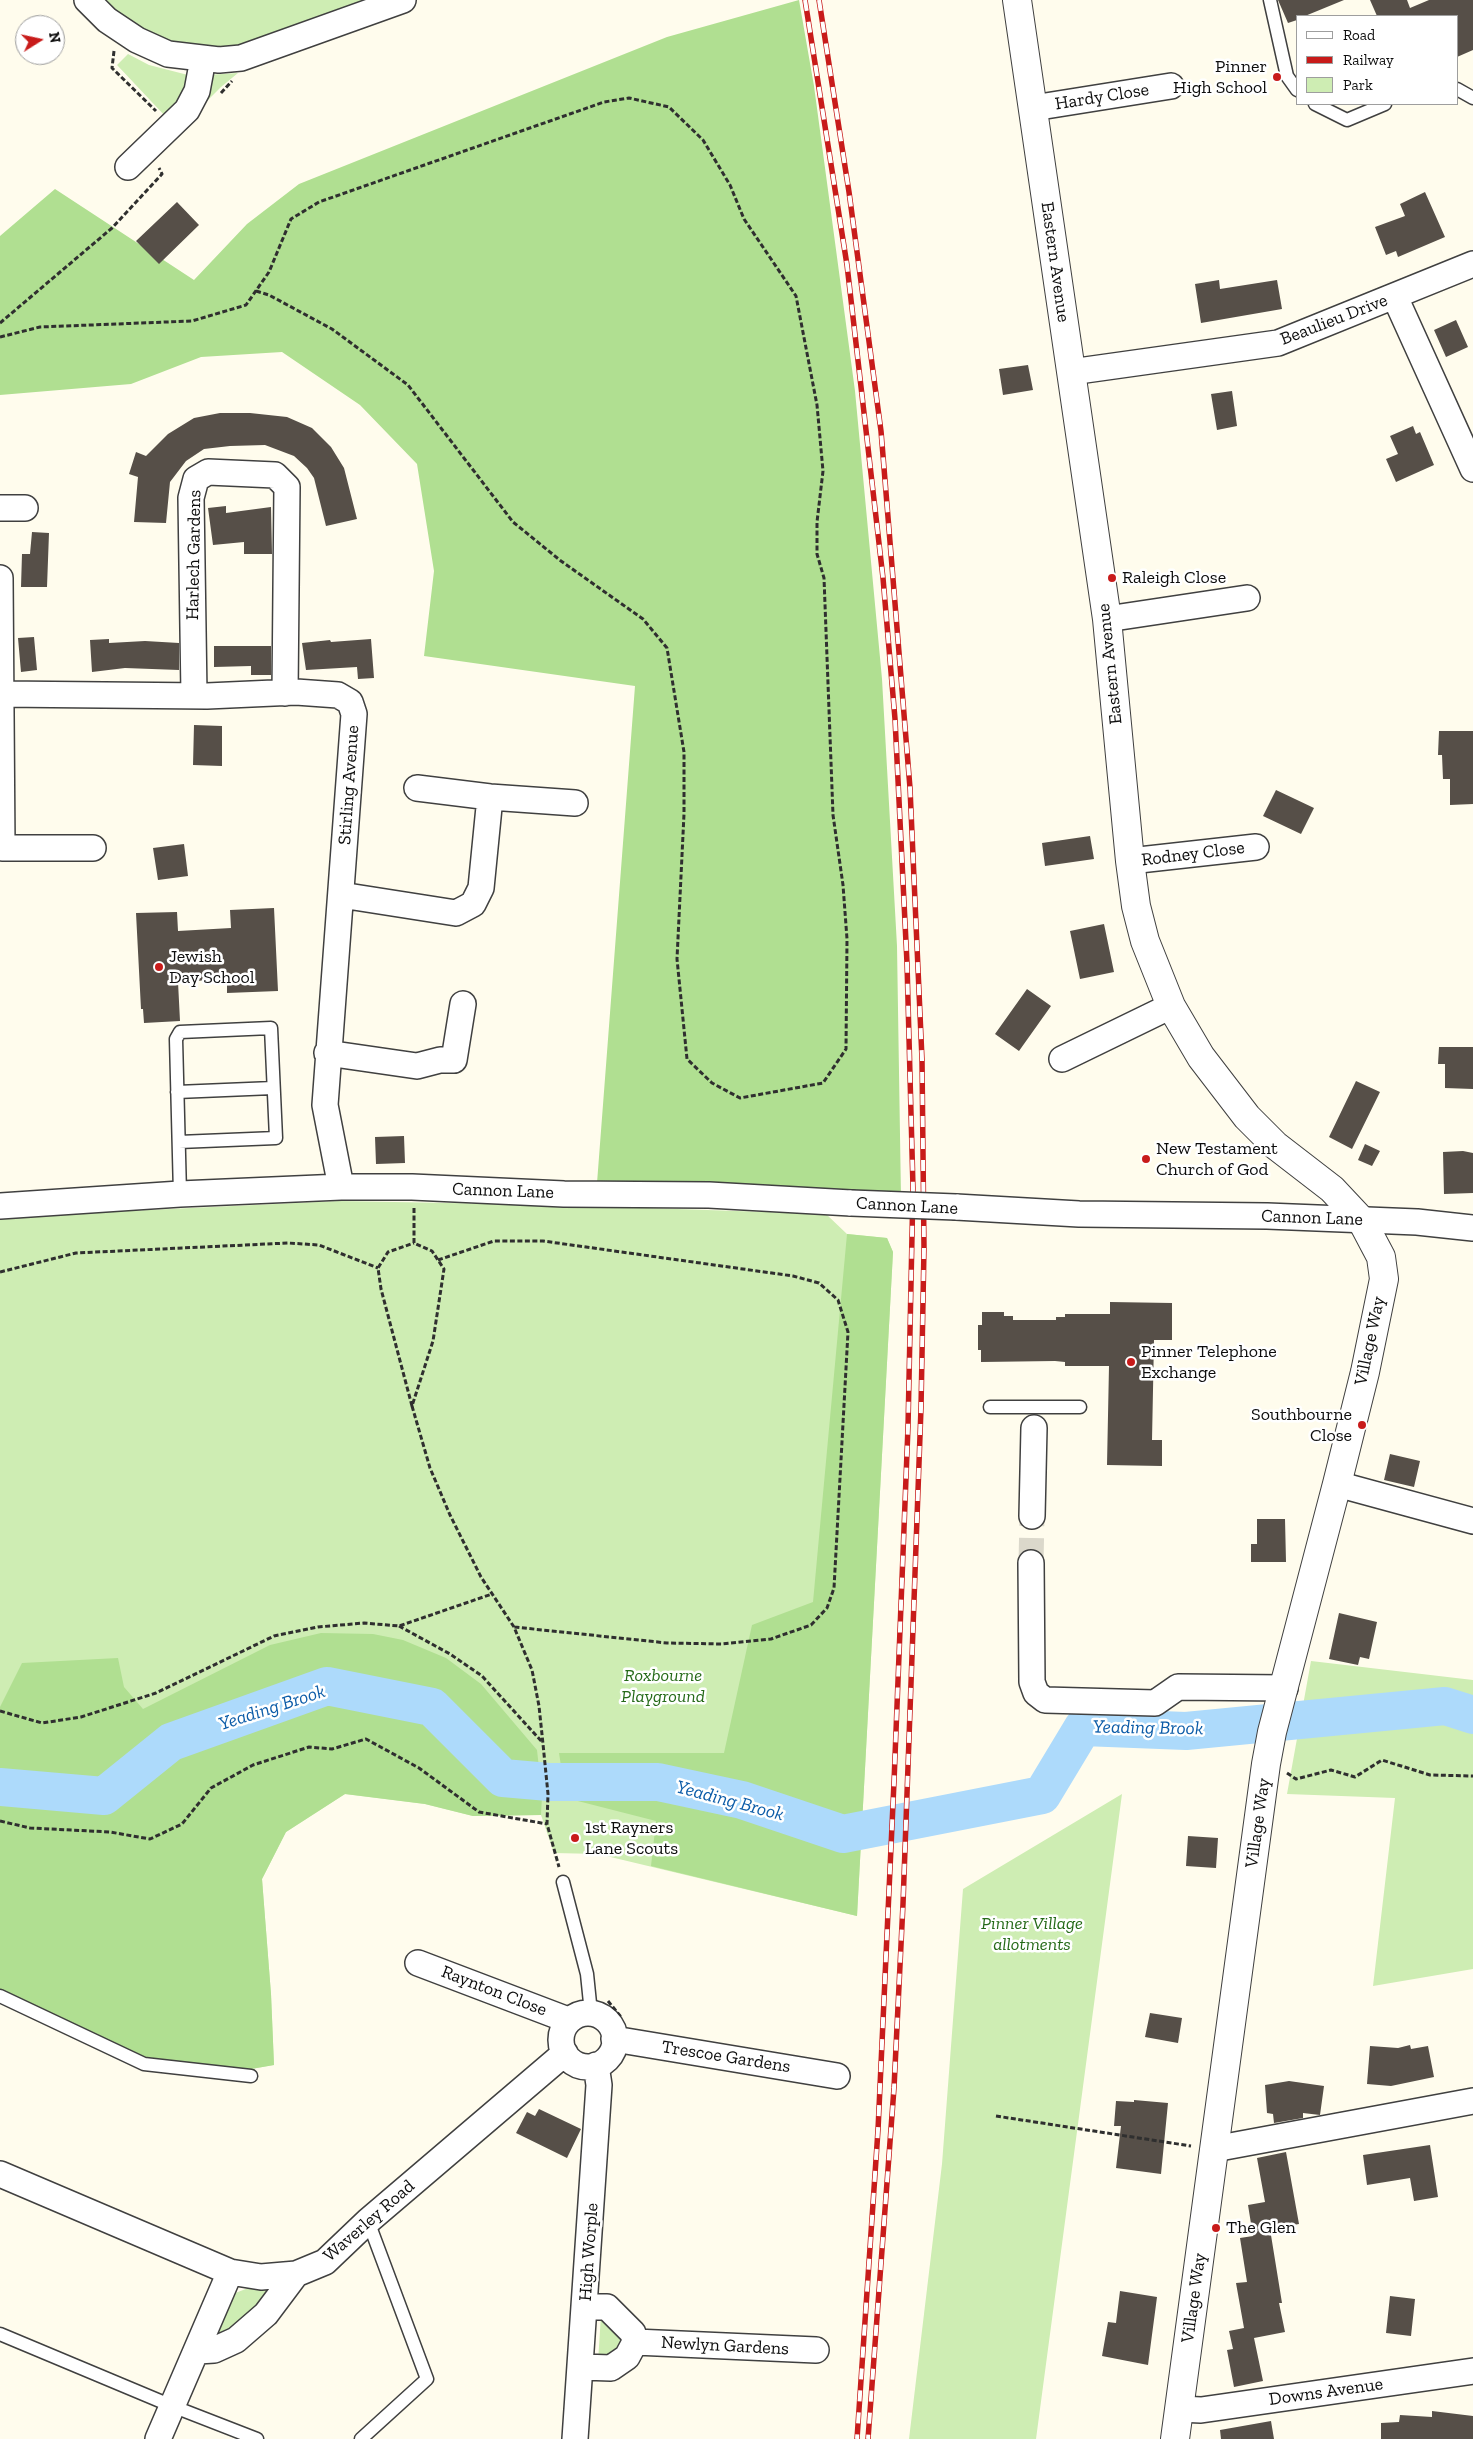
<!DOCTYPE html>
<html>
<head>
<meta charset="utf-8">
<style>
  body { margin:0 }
  #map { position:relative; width:1473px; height:2439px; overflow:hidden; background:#fffced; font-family:"Zilla Slab",serif }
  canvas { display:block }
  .legend { position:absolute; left:1296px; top:15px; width:162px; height:90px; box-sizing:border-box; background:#fff; border:1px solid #9e9e9e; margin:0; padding:6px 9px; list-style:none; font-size:15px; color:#0d0d0d }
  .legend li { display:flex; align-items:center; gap:10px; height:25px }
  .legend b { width:25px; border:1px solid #9e9e9e }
  .north { position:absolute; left:15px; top:15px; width:50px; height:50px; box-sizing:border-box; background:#fff; border:1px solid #9e9e9e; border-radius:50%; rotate:80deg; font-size:14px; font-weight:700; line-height:20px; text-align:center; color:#0d0d0d }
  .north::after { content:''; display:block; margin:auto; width:18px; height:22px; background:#c81b1a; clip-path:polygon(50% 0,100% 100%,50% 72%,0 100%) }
</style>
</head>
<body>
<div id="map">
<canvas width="1473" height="2439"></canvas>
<ul class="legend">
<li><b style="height:6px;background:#fff"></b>Road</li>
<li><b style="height:6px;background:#c81b1a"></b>Railway</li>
<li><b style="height:14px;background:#ceedb3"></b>Park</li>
</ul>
<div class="north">N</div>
</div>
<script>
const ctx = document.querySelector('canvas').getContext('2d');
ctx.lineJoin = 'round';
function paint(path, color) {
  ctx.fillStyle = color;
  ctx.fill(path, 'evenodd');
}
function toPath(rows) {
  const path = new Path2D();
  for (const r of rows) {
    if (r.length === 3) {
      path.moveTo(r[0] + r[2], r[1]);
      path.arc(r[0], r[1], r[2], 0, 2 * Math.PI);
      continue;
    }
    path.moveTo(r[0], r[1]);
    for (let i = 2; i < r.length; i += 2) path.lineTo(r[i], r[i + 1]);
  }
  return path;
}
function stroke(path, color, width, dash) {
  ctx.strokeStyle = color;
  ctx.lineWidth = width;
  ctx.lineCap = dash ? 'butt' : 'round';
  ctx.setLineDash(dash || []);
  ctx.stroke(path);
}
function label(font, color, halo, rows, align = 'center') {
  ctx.font = font + ' "Zilla Slab",serif';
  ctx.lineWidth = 5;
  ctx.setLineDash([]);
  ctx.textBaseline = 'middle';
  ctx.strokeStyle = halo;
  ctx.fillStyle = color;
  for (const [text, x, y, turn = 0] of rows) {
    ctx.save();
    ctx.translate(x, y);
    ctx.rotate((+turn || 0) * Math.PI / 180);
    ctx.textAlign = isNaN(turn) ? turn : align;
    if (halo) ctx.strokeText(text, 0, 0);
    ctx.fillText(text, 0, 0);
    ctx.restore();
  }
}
paint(toPath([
  [103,0,366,0,241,47,212,48,183,45,155,35,126,20],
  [128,54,149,65,188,75,184,94,166,117,117,65],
  [238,73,221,87,201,107,206,75],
  [339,1201,558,1205,826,1214,847,1234,887,1238,893,1252,857,1916,598,1854,554,1853,541,1815,473,1816,425,1804,345,1794,286,1832,262,1879,271,1994,274,2065,251,2069,147,2057,0,1990,0,1217],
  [1311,1661,1473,1680,1473,1969,1373,1986,1395,1798,1287,1794],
  [1122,1794,1036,2439,909,2439,942,2164,963,1889],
  [251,2287,261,2287,266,2290,271,2297,258,2315,217,2336,215,2331,230,2295],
  [601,2315,626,2336,625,2347,598,2362]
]), '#ceedb3');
paint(toPath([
  [799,0,814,86,855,391,882,679,897,946,901,1198,597,1183,635,686,424,656,434,571,417,464,360,405,282,352,201,357,131,384,0,395,0,236,55,189,194,280,247,224,299,184,667,37],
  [847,1234,887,1238,893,1252,857,1916,651,1866,656,1821,566,1798,559,1753,724,1753,752,1625,813,1602],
  [321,1633,373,1634,403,1640,446,1658,481,1684,537,1750,542,1795,541,1815,473,1816,425,1804,345,1794,286,1832,262,1879,271,1994,274,2065,251,2069,144,2064,0,1999,0,1707,22,1663,118,1658,124,1687,143,1709,270,1645]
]), '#b0df91');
stroke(toPath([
  [0,1787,104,1796,171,1742,327,1686,432,1707,503,1778,549,1782,658,1782,742,1800,843,1834,1042,1795,1083,1727,1186,1731,1445,1706,1473,1715]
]), '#addafb', 38);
paint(toPath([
  [1278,0,1344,0,1305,16,1297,16,1297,20,1288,23],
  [1370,0,1407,0,1410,8,1429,0,1473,0,1473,50,1457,57,1457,16,1377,16],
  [1425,192,1445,237,1398,257,1396,251,1386,255,1375,227,1405,216,1400,204],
  [177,202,199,225,159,264,136,241],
  [1219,280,1220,289,1277,280,1282,309,1201,323,1195,284],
  [1456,320,1468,347,1446,357,1434,330],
  [1028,365,1033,390,1003,395,999,369],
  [1232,391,1237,426,1217,430,1211,394],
  [220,413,250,413,287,417,312,428,331,447,344,468,357,519,326,526,314,478,307,468,294,456,265,445,230,446,204,449,186,461,170,482,166,523,134,522,138,477,129,474,136,452,146,456,168,434,194,418],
  [1413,426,1416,434,1420,432,1434,465,1396,482,1386,459,1398,454,1390,436],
  [226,506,226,513,271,507,272,554,244,554,244,542,213,545,208,508],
  [32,532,49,533,47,587,21,587,22,554,30,554],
  [34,637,37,670,21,672,18,638],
  [109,639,109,643,145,641,179,643,179,670,125,668,92,672,90,640],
  [371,639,374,678,358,679,357,667,306,670,302,643,330,640,331,642],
  [214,646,271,646,271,675,251,675,251,666,214,667],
  [194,725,222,726,222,766,193,765],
  [1439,731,1473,731,1473,804,1450,805,1450,779,1443,779,1442,755,1438,755],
  [1276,790,1314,808,1301,834,1263,816],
  [1090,836,1094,859,1045,866,1042,843],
  [184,844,188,876,158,880,153,848],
  [274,908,278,991,227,993,227,979,178,982,180,1021,144,1023,143,1009,141,1009,136,913,177,912,178,931,231,928,230,910],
  [1104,924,1114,972,1080,979,1070,931],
  [1027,989,1051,1006,1019,1051,995,1034],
  [1439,1047,1473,1047,1473,1089,1445,1088,1445,1064,1438,1064],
  [1356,1081,1380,1092,1352,1149,1329,1137],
  [404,1136,405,1163,376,1164,375,1137],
  [1365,1144,1380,1151,1372,1166,1358,1160],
  [1463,1151,1473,1153,1473,1193,1444,1194,1443,1152],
  [1110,1302,1172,1303,1172,1340,1154,1340,1152,1440,1162,1440,1162,1466,1107,1465,1109,1366,1065,1366,1065,1362,1055,1361,981,1362,981,1350,978,1350,978,1325,982,1325,982,1312,1004,1312,1004,1316,1013,1316,1013,1320,1056,1320,1056,1317,1065,1317,1065,1314,1110,1314],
  [1390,1454,1420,1461,1414,1487,1384,1480],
  [1257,1519,1285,1519,1286,1562,1251,1562,1251,1544,1257,1544],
  [1339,1613,1377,1622,1369,1659,1360,1657,1358,1665,1329,1659],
  [1188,1836,1218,1838,1216,1868,1186,1866],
  [1150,2013,1182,2018,1178,2043,1145,2037],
  [1410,2045,1411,2049,1428,2046,1434,2077,1391,2086,1367,2084,1370,2046,1398,2048],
  [1289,2081,1324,2086,1320,2115,1303,2113,1303,2118,1274,2123,1273,2114,1267,2113,1265,2085],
  [1134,2100,1168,2103,1161,2174,1116,2168,1121,2126,1114,2126,1116,2101,1134,2102],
  [539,2109,581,2129,567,2158,516,2133,527,2112,535,2116],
  [1430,2145,1438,2197,1414,2201,1410,2178,1367,2185,1363,2155],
  [1286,2152,1299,2224,1270,2229,1282,2303,1279,2303,1285,2332,1254,2338,1263,2381,1234,2387,1227,2350,1233,2349,1229,2331,1244,2328,1236,2283,1247,2282,1240,2238,1253,2236,1248,2205,1265,2202,1257,2158],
  [1120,2291,1157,2297,1148,2365,1102,2356,1108,2322,1116,2323],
  [1390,2296,1415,2299,1411,2336,1386,2333],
  [1432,2411,1473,2416,1473,2439,1381,2439,1381,2423,1399,2422,1400,2415,1432,2417],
  [1271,2421,1274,2439,1221,2439,1220,2430]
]), '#564f48');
stroke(toPath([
  [1031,1563,1032,1516]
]), '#dbd8cb', 25, [25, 12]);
const service = toPath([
  [1270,0,1287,76,1297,90],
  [1457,89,1473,98],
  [1315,104,1347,120,1385,104],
  [177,1092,273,1088],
  [179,1142,276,1138,271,1028,180,1032,176,1039,180,1194],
  [990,1407,1080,1407],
  [563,1882,587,1974,591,2013],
  [0,1996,144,2064,251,2076],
  [0,2334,172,2406,257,2439],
  [361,2439,427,2379,368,2221]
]);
const minor = toPath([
  [87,0,107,20,137,40,168,54,219,60,241,58,403,0],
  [1033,108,1171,86],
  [128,167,187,110,197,91,203,59],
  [1395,297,1473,469],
  [1071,372,1278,343,1473,264],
  [0,508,25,508],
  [0,578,2,848,93,848],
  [1107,619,1247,598],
  [1,694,207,696,296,692,338,695,350,702,354,714,325,1105,341,1187],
  [194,695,191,498,196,479,208,472,275,475,287,487,285,693],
  [417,788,490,797,575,803],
  [1130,861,1256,847],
  [341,895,456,913,473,904,481,888,490,797],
  [327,1053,417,1066,440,1060,454,1060,463,1004],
  [1062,1059,1171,1006],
  [0,1206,180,1194,341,1187,412,1187,564,1194,709,1195,851,1203],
  [956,1207,1079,1214,1267,1216,1417,1222,1473,1228],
  [1337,1484,1473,1521],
  [1032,1516,1034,1428],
  [1031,1563,1032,1682,1036,1693,1045,1700,1155,1703,1178,1687,1285,1688],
  [418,1963,568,2020],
  [588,2040,27],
  [614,2039,837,2076],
  [1214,2149,1473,2101],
  [0,2174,230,2272,261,2277,296,2274,325,2262,368,2221,565,2053],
  [635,2342,816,2350],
  [198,2351,214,2350,236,2340,266,2314,296,2274],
  [582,2367,611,2368,627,2357,635,2342,633,2333,607,2307,585,2307],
  [1179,2409,1201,2410,1473,2371],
  [158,2439,230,2272],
  [575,2439,599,2085,596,2065]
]);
const tertiary = toPath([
  [1017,0,1107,619,1130,861,1136,906,1145,941,1171,1006,1201,1057,1247,1117,1275,1145,1332,1189,1362,1221,1381,1257,1384,1279,1365,1372,1337,1484,1272,1732,1266,1764,1175,2439]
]);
stroke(service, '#404040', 15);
stroke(minor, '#404040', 28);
stroke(tertiary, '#404040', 30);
stroke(toPath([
  [114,51,112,68,156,111],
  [221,93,232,81],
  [0,323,112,228,162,174,159,168],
  [0,337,40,327,192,321,246,305,269,272,291,219,319,202,604,102,629,98,669,107,703,140,730,185,744,219,796,296,817,405,823,471,817,522,817,554,824,578,833,815,843,885,847,939,846,1049,823,1083,740,1098,712,1083,687,1059,677,959,684,814,684,752,667,648,643,619,561,561,513,522,408,385,332,329,269,295,256,291],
  [414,1208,414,1243,432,1251,444,1269,433,1341,412,1406,430,1468,450,1515,481,1577,514,1627,532,1670,539,1706,543,1744,548,1794,547,1824,559,1867],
  [438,1260,494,1241,543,1241,793,1276,819,1283,838,1300,848,1332,834,1588,827,1608,811,1625,771,1639,722,1644,667,1643,514,1627],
  [0,1272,76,1253,288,1243,319,1245,378,1268],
  [412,1406,381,1289,378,1268,388,1252,414,1243],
  [399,1626,450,1654,482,1676,543,1743],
  [0,1711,42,1723,81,1717,156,1693,274,1636,318,1627,364,1623,399,1626,492,1594],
  [1287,1773,1296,1779,1331,1770,1355,1777,1382,1760,1430,1775,1473,1776],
  [0,1821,30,1828,110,1832,150,1839,182,1824,211,1788,253,1765,309,1747,332,1749,366,1739,419,1768,479,1812,547,1824],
  [608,2001,621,2017],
  [996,2116,1191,2146]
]), '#2f2f2f', 3, [5, 2.5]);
stroke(service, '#fff', 12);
stroke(minor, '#fff', 25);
stroke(tertiary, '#fff', 28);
const rail = toPath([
  [805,0,847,265,883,578,895,719,907,963,913,1188,908,1427,894,1782,878,2130,857,2439],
  [819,0,849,192,881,431,910,788,922,1059,924,1248,921,1408,903,1904,894,2088,868,2439]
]);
stroke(rail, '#c81b1a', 5.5);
stroke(rail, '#fff', 4, [11]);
const minorBridge = toPath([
  [851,1203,956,1207]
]);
stroke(minorBridge, '#404040', 28, []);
stroke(minorBridge, '#fff', 25);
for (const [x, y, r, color] of [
  [1277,77,5,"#c81b1a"],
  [1112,578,5,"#c81b1a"],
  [159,967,5,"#c81b1a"],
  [1146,1159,5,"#c81b1a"],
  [1131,1362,5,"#c81b1a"],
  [1362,1425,5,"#c81b1a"],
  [575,1838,5,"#c81b1a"],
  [1216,2228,5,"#c81b1a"]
]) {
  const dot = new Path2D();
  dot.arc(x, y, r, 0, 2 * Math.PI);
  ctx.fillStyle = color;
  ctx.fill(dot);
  stroke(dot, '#fff', 2);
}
label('18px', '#0d0d0d', '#fff', [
  ["Pinner",1267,67,"right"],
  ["High School",1267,88,"right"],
  ["Raleigh Close",1122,578],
  ["Jewish",169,957],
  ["Day School",169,978],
  ["New Testament",1156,1149],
  ["Church of God",1156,1170],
  ["Pinner Telephone",1141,1352],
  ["Exchange",1141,1373],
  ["Southbourne",1352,1415,"right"],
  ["Close",1352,1436,"right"],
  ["1st Rayners",585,1828],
  ["Lane Scouts",585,1849],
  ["The Glen",1226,2228]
], 'left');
label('18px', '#0d0d0d', '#fff', [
  ["Hardy Close",1102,97,-9],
  ["Eastern Avenue",1055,262,82],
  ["Beaulieu Drive",1334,320,-21],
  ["Harlech Gardens",194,555,-89],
  ["Eastern Avenue",1110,664,-96],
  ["Stirling Avenue",349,785,-86],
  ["Rodney Close",1193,854,-7],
  ["Cannon Lane",503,1191,2],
  ["Cannon Lane",907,1206,3],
  ["Cannon Lane",1312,1218,2],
  ["Village Way",1370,1341,-78],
  ["Village Way",1258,1823,-82],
  ["Raynton Close",494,1991,21],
  ["Trescoe Gardens",726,2057,9],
  ["Waverley Road",369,2221,-41],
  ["High Worple",589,2252,-86],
  ["Village Way",1194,2298,-82],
  ["Newlyn Gardens",725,2346,3],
  ["Downs Avenue",1326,2392,-8]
]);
label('italic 18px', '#256a18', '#fff', [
  ["Roxbourne",663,1676],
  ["Playground",663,1697],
  ["Pinner Village",1032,1924],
  ["allotments",1032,1945]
]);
label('italic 19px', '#0c5ca8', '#fff', [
  ["Yeading Brook",272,1708,-18],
  ["Yeading Brook",1148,1728,1],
  ["Yeading Brook",730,1801,15]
]);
</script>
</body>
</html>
